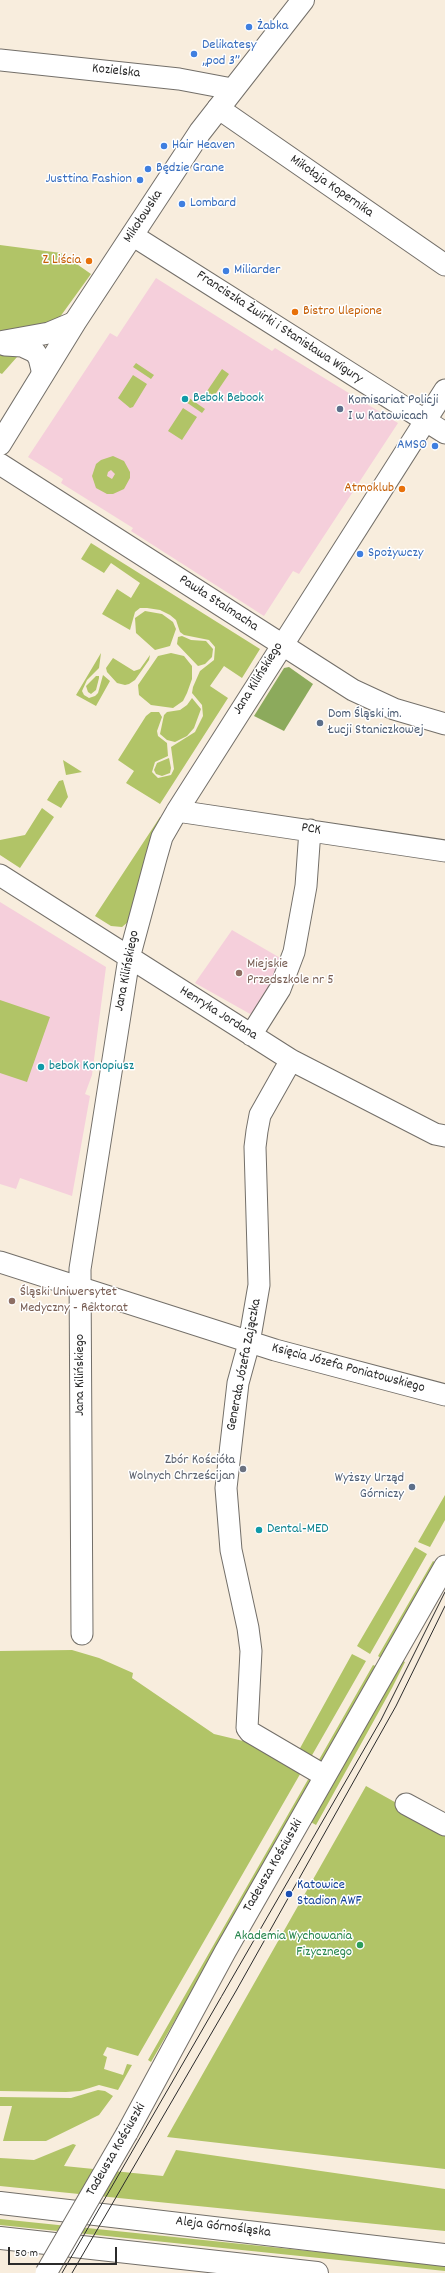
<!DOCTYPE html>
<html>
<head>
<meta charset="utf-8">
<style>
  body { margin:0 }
  #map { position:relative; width:445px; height:2273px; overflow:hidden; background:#f8eddd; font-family:Dekko,sans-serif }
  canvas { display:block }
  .scale { position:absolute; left:8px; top:2247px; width:109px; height:18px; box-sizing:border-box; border:2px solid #2b2b2b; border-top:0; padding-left:5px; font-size:12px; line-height:14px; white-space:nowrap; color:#2b2b2b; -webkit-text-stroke:3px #fff; paint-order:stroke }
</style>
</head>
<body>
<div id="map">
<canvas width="445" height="2273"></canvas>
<div class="scale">50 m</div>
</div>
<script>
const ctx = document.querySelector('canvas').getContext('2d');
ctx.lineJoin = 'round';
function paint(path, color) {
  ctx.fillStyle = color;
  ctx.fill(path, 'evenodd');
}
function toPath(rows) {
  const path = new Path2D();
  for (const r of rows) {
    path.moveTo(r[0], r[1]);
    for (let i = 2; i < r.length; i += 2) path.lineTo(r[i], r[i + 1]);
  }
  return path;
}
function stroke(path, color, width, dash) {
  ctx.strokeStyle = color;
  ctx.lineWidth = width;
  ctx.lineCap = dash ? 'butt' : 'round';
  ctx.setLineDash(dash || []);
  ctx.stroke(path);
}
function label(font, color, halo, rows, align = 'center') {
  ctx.font = font + ' Dekko,sans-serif';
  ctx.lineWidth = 3;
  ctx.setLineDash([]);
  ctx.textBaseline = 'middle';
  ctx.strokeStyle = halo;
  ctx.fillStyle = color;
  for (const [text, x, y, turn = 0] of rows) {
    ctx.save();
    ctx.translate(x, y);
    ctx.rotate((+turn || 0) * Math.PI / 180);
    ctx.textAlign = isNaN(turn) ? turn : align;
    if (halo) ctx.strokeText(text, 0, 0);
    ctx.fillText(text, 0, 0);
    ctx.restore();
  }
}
paint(toPath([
  [156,278,272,351,275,348,398,423,299,574,293,571,264,616,131,531,133,528,61,483,63,479,28,457,110,333,117,337],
  [0,902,106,967,92,1075,85,1094,90,1096,72,1196,20,1178,16,1189,0,1184],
  [232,930,282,959,255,1014,252,1015,195,983]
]), '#f5cfdb');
paint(toPath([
  [0,245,61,253,91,274,52,328,0,334],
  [0,353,10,353,17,357,2,374,0,373],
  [136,363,154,375,151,379,133,367],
  [222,369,229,374,210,402,203,397],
  [133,375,147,384,133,407,130,408,118,398],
  [189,398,205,409,202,413,186,402],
  [183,408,197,417,182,440,168,431],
  [113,456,124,461,130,472,130,478,124,489,113,494,107,494,96,488,92,476,96,464,101,460],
  [111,470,115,474,112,479,107,476,108,472],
  [91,543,260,649,242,678,224,666,210,686,228,698,160,804,126,783,134,771,118,760,146,716,151,712,159,712,162,717,157,731,158,736,167,743,168,756,155,762,152,772,158,778,171,775,174,769,171,747,195,732,203,716,202,705,192,693,193,687,200,671,214,660,215,647,209,640,184,635,180,632,176,620,170,615,160,610,147,608,140,608,135,612,130,630,102,614,117,589,131,598,140,583,111,563,104,573,81,559],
  [145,611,162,614,173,622,176,629,170,646,155,650,136,633,135,618],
  [182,636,191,640,206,641,213,649,212,657,205,664,198,666,177,644,178,637],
  [101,653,99,668,87,680,82,691,84,695,89,698,95,696,98,693,103,675,110,681,96,706,76,695],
  [171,653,184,656,192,666,192,679,187,693,183,701,173,708,151,705,139,695,138,685,158,656],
  [150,655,149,660,135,680,129,684,125,685,117,683,107,672,106,668,113,658,134,671,140,669],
  [96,676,99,676,99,678,96,690,91,694,88,692,86,686],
  [192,698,201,709,194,728,187,736,175,742,167,740,160,734,164,715,167,712,180,710,187,705],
  [169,758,171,768,170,773,162,776,156,774,154,770,157,763],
  [63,760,82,772,66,775],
  [63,780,68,797,61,808,47,800,59,781],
  [42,808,54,817,20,868,0,855,0,840,25,835],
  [160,817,161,822,128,922,122,927,111,926,95,916],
  [0,1000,50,1017,27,1082,0,1073],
  [445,1495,445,1520,430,1547,418,1542],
  [415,1547,427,1554,370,1654,357,1646],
  [433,1561,437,1563,382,1659,378,1656],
  [72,1650,99,1658,133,1673,132,1678,214,1734,260,1745,303,1769,138,2056,107,2047,103,2055,107,2057,104,2069,123,2075,127,2064,132,2065,118,2090,99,2085,80,2091,66,2092,0,2091,0,1651],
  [352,1654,366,1661,311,1757,299,1750],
  [401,1660,405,1662,392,1688,316,1825,309,1821],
  [373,1665,378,1667,320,1767,316,1765],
  [310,1776,314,1779,151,2062,148,2060],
  [366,1786,445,1830,445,2169,167,2137],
  [98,2090,105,2091,113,2096,99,2115,46,2141,3,2141,12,2106,0,2106,0,2097,71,2098],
  [73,2144,76,2145,64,2166,163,2176,176,2150,445,2189,445,2231,0,2186,0,2158,34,2160],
  [0,2219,445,2265,445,2271,0,2225]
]), '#b1c467');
paint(toPath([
  [289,667,313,684,284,731,254,716,284,668]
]), '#8caa5c');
const minor = toPath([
  [0,60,179,79,232,89],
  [218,108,445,265],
  [132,235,445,433],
  [0,342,49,333,75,322],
  [5,345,22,346,35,352,39,358,43,374],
  [0,464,353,690,394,709,445,724],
  [177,811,445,851],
  [0,875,291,1060,435,1134,445,1136],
  [251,1035,280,989,294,952,306,886,310,830],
  [291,1060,260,1115,257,1131,255,1147,259,1285,249,1343,238,1383,226,1488,231,1550,248,1628,251,1651,247,1728,250,1732,325,1776],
  [0,1262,275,1350,445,1395],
  [82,1634,80,1269,129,958,156,858,162,837,177,811,445,390],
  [406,1804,445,1825],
  [127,2133,225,1952,445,1566]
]);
const major = toPath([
  [0,444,75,322,200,132,303,0]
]);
const highway = toPath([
  [0,2203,445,2255],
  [0,2238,317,2273]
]);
stroke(minor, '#736f69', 23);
stroke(major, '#736f69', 24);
stroke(highway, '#736f69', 24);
stroke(minor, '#fff', 21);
stroke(major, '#fff', 22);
stroke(highway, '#fff', 22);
stroke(toPath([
  [62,2273,381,1720,445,1592],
  [72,2273,236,1991,396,1706,445,1606]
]), '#2b2b2b', 1);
const minorBridge = toPath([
  [46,2273,127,2133]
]);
stroke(minorBridge, '#736f69', 23, []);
stroke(minorBridge, '#fff', 21);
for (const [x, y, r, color] of [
  [249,27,4,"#3f7fe0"],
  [194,54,4,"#3f7fe0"],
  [164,146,4,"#3f7fe0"],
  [148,169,4,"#3f7fe0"],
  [140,180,4,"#3f7fe0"],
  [182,204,4,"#3f7fe0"],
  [89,261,4,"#e8710a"],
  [226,271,4,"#3f7fe0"],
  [295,312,4,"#e8710a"],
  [185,399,4,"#0f9aa8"],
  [340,409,4,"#5c6f8a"],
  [435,446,4,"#3f7fe0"],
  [402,489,4,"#e8710a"],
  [360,554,4,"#3f7fe0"],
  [320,723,4,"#5c6f8a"],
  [239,973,4,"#8d6e63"],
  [41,1067,4,"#0f9aa8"],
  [12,1301,4,"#8d6e63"],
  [243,1469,4,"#6b7280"],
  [412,1487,4,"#5c6f8a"],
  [259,1530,4,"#0f9aa8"],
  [289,1894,4,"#1a4fb4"],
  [360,1945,4,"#2e9e5b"]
]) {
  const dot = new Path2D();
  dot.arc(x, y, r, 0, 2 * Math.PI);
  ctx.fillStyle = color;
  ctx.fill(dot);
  stroke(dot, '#fff', 1.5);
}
label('14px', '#366cbe', '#fff', [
  ["Żabka",257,27],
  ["Delikatesy",202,46],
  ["„pod 3”",202,62],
  ["Hair Heaven",172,146],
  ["Będzie Grane",156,169],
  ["Justtina Fashion",132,180,"right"],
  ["Lombard",190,204],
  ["Miliarder",234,271],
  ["AMSO",427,446,"right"],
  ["Spożywczy",368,554]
], 'left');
label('14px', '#2b2b2b', '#fff', [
  ["Kozielska",116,72,6],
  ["Mikołaja Kopernika",331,187,35],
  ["Mikołowska",144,217,-57],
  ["Franciszka Żwirki i Stanisława Wigury",279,328,33],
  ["Pawła Stalmacha",218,604,33],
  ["Jana Kilińskiego",259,679,-58],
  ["PCK",311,830,8],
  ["Jana Kilińskiego",128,971,-79],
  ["Henryka Jordana",218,1014,32],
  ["Generała Józefa Zajączka",245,1365,-79],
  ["Księcia Józefa Poniatowskiego",348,1369,15],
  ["Jana Kilińskiego",81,1375,-90],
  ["Tadeusza Kościuszki",274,1866,-60],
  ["Tadeusza Kościuszki",117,2150,-60],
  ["Aleja Górnośląska",223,2228,7]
]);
label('14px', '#c56008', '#fff', [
  ["Z Liścia",81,261],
  ["Bistro Ulepione",303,312,"left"],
  ["Atmoklub",394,489]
], 'right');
label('14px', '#0d838f', '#fff', [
  ["Bebok Bebook",193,399],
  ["bebok Konopiusz",49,1067],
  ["Dental-MED",267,1530]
], 'left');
label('14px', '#4e5e75', '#fff', [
  ["Komisariat Policji",348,401],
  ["I w Katowicach",348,417],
  ["Dom Śląski im.",328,715],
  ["Łucji Staniczkowej",328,731],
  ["Wyższy Urząd",404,1479,"right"],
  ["Górniczy",404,1495,"right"]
], 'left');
label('14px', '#785e54', '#fff', [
  ["Miejskie",247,965],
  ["Przedszkole nr 5",247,981],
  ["Śląski Uniwersytet",20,1293],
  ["Medyczny - Rektorat",20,1309]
], 'left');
label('14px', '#5b616d', '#fff', [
  ["Zbór Kościóła",235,1461],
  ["Wolnych Chrześcijan",235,1477]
], 'right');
label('14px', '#164399', '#fff', [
  ["Katowice",297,1886],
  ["Stadion AWF",297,1902]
], 'left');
label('14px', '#27864d', '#fff', [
  ["Akademia Wychowania",352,1937],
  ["Fizycznego",352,1953]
], 'right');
</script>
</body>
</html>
